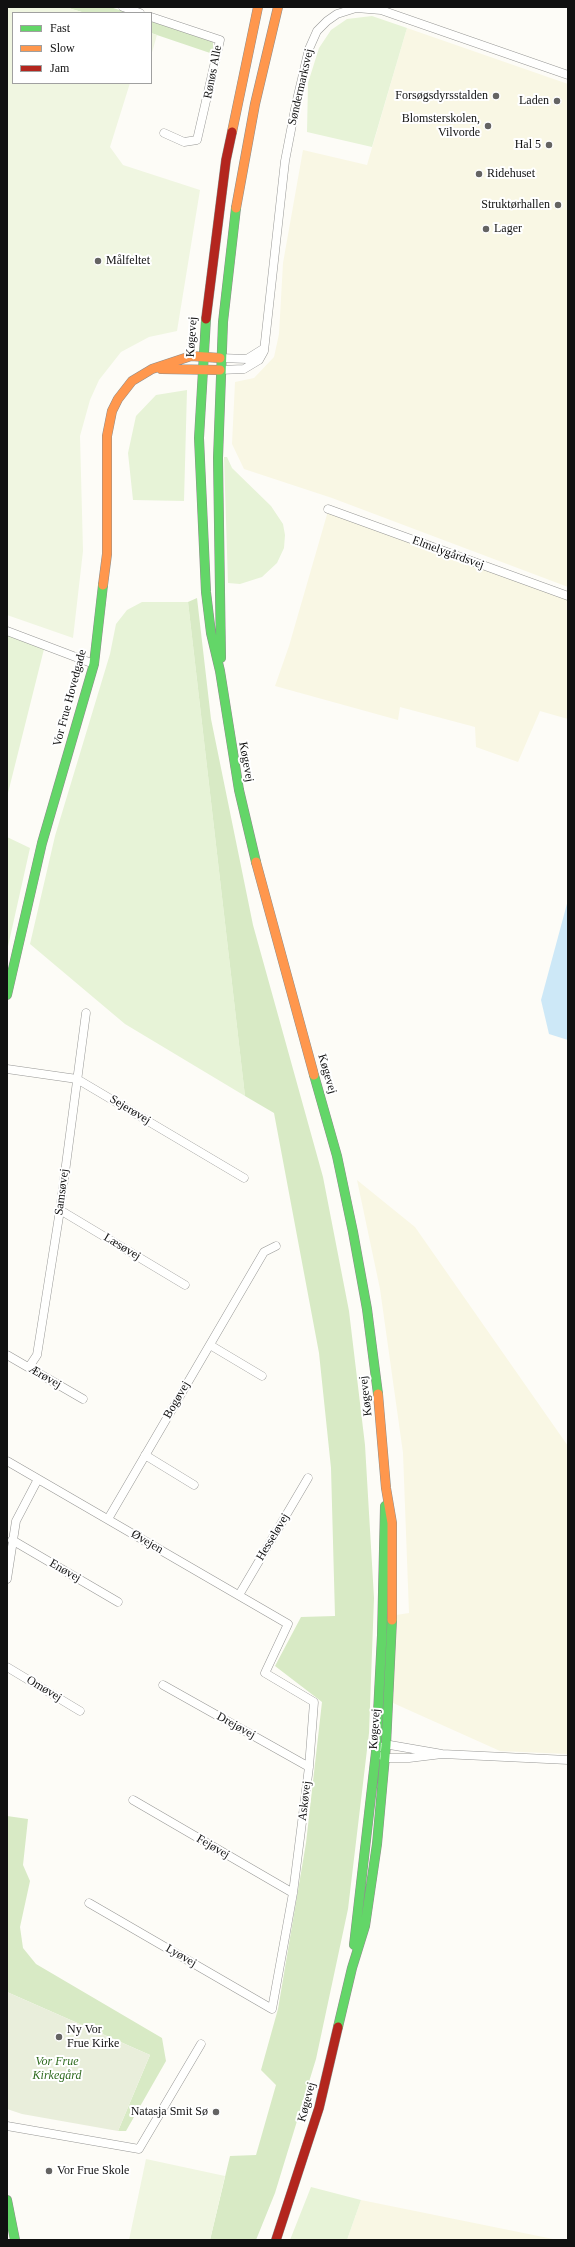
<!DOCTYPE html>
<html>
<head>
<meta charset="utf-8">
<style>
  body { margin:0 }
  #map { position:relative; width:575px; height:2247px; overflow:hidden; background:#fdfcf7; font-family:"Times New Roman",serif }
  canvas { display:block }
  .frame { position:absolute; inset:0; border:8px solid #111; pointer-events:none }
  .legend { position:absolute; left:12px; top:12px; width:140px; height:72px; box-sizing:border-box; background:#fff; border:1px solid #a0a0a0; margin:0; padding:5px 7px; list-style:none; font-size:12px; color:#111 }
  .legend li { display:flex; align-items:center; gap:8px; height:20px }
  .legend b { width:20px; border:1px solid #a0a0a0 }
</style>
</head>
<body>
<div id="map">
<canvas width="575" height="2247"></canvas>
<div class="frame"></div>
<ul class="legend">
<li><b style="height:5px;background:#63d668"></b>Fast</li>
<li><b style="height:5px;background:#ff974d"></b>Slow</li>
<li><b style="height:5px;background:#b3261e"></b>Jam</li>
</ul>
</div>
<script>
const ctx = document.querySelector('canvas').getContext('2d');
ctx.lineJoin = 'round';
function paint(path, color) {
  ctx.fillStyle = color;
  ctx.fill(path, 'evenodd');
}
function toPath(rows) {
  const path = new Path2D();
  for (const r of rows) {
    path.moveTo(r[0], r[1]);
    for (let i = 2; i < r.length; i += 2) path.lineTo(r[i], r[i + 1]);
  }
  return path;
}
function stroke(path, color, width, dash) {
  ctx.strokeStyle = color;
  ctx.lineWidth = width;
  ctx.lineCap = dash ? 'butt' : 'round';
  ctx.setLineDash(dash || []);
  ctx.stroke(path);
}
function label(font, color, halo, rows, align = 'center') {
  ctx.font = font + ' "Times New Roman",serif';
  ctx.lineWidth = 4;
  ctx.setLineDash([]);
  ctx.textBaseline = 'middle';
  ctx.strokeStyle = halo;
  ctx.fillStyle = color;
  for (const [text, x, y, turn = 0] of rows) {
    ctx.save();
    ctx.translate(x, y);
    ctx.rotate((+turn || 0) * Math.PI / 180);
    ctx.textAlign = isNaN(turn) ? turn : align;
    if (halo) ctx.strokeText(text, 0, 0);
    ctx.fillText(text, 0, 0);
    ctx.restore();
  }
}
paint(toPath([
  [407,28,568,84,568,587,332,498,244,469,232,444,235,382,254,378,274,357,279,334,283,263,303,150,367,165],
  [328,511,568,598,568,719,540,711,518,762,476,747,475,727,400,707,398,720,275,686,289,646],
  [357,1180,415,1227,568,1446,568,1754,500,1751,393,1703,396,1615,409,1613,403,1453,380,1289],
  [361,2200,558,2240,347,2240]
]), '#f9f7e4');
paint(toPath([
  [372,16,407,28,372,147,307,132,308,83,319,48,331,30,347,19],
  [187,390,184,501,133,500,128,453,136,416,156,395],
  [224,457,227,457,232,468,271,506,283,524,285,535,284,548,277,563,262,577,240,584,228,583],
  [142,602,188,602,245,1096,125,1024,30,944,55,836,110,654,116,624,127,610],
  [7,635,44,649,7,797],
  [7,837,30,848,7,951],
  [311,2187,361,2200,347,2240,290,2240]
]), '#e7f3d7');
paint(toPath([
  [65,7,110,7,129,13,85,13],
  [151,20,213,40,213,54,151,33],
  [197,598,211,719,253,925,323,1177,349,1311,365,1445,374,1598,369,1733,348,1909,316,2059,275,2193,256,2240,210,2240,230,2156,256,2155,276,2085,261,2070,278,2009,306,1843,322,1702,275,1666,301,1617,335,1616,331,1468,319,1353,274,1113,245,1096,188,602],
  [7,1816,28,1819,23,1865,30,1881,20,1927,23,1948,36,1964,162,2038,166,2061,126,2131,118,2131,150,2055,7,1992]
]), '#d8eac5');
paint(toPath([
  [7,1992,150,2055,118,2131,22,2114,7,2109]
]), '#e9eedb');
paint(toPath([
  [7,7,65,7,85,13,13,13,13,83,130,83,110,147,123,165,200,190,177,331,149,337,121,352,99,380,90,400,80,436,83,551,73,638,7,615],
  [151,33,157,35,151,56],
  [146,2159,225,2176,210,2240,129,2240]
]), '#f0f6e1');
paint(toPath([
  [568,900,568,1040,549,1034,541,1000]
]), '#cde8f7');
const street = toPath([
  [123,7,140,13],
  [151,17,220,40,197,140,184,142,164,133],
  [220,358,247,359,263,349],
  [220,370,244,369,259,360,264,351,285,161,296,104,309,49,317,31,327,21,337,14,356,8,381,10,568,75],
  [328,509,568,596],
  [7,631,94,664],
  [7,1069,77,1079,244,1178],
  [60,1210,185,1285],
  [210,1345,262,1376],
  [7,1355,83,1399],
  [29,1367,37,1355,60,1210,86,1013],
  [145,1455,194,1485],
  [7,1461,288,1624,265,1673,314,1702,309,1767,293,1893,272,2009,89,1903],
  [108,1519,264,1252,276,1246],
  [12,1540,118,1602],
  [7,1579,16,1521,38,1479],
  [239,1595,308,1478],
  [7,1667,80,1711],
  [163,1685,309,1767],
  [382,1747,390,1745,442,1754,568,1760],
  [382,1756,385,1758,409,1758,442,1754],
  [133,1800,293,1893],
  [7,2126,139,2149,201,2044]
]);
const fast = toPath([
  [206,319,199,438,206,592,211,633,220,671,239,790,256,862],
  [221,658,218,458,223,322,236,208],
  [7,995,42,843,94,664,103,585],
  [314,1075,337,1156,353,1232,367,1309,378,1394],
  [354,1945,376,1752,382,1635,385,1506],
  [338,2027,352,1968,365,1926,377,1844,386,1745,392,1620],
  [7,2200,15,2240]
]);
const slow = toPath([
  [232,132,258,7],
  [236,208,255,104,278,7],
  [161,369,220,370],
  [103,585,107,554,107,436,112,411,118,399,132,381,152,369,191,356,220,358],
  [256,862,314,1075],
  [378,1394,386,1488,392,1523,392,1620]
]);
const jam = toPath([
  [206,319,226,160,232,132],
  [276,2240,319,2108,338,2027]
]);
stroke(street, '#979795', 9);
stroke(fast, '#8e8d8b', 10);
stroke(slow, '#8e8d8b', 10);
stroke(jam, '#8e8d8b', 10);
stroke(street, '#fffffe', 8);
stroke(fast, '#63d668', 9);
stroke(slow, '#ff974d', 9);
stroke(jam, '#b3261e', 9);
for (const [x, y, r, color] of [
  [496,96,4,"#646362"],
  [557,101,4,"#646362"],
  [488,126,4,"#646362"],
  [549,145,4,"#646362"],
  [479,174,4,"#646362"],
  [558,205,4,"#646362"],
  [486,229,4,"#646362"],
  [98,261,4,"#646362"],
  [59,2037,4,"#646362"],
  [216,2112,4,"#646362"],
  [49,2171,4,"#646362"]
]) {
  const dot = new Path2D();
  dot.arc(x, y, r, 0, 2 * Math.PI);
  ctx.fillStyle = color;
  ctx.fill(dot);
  stroke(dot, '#fff', 1.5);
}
label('12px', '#111', '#fff', [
  ["Rønøs Alle",213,72,-79],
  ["Søndermarksvej",301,87,-77],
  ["Køgevej",192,337,-86],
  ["Elmelygårdsvej",448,553,20],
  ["Vor Frue Hovedgade",70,698,-75],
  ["Køgevej",246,762,80],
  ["Køgevej",327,1074,74],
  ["Sejerøvej",130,1110,31],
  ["Samsøvej",62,1192,-83],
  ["Læsøvej",122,1247,31],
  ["Ærøvej",45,1377,30],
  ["Køgevej",366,1396,-97],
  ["Bogøvej",177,1400,-60],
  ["Hesseløvej",273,1537,-59],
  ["Øvejen",147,1542,30],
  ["Enøvej",65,1571,30],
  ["Omøvej",44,1689,31],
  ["Drejøvej",236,1726,29],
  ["Køgevej",375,1729,-86],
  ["Askøvej",305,1801,-83],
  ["Fejøvej",213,1847,30],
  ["Lyøvej",181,1956,30],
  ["Køgevej",307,2102,-75]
]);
label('12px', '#111', '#fff', [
  ["Forsøgsdyrsstalden",488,96],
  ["Laden",549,101],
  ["Blomsterskolen,",480,119],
  ["Vilvorde",480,133],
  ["Hal 5",541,145],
  ["Ridehuset",487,174,"left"],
  ["Struktørhallen",550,205],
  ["Lager",494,229,"left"],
  ["Målfeltet",106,261,"left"],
  ["Ny Vor",67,2030,"left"],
  ["Frue Kirke",67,2044,"left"],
  ["Natasja Smit Sø",208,2112],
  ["Vor Frue Skole",57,2171,"left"]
], 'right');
label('italic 12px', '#2f6b1f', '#fff', [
  ["Vor Frue",57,2062],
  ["Kirkegård",57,2076]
]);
</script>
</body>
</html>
